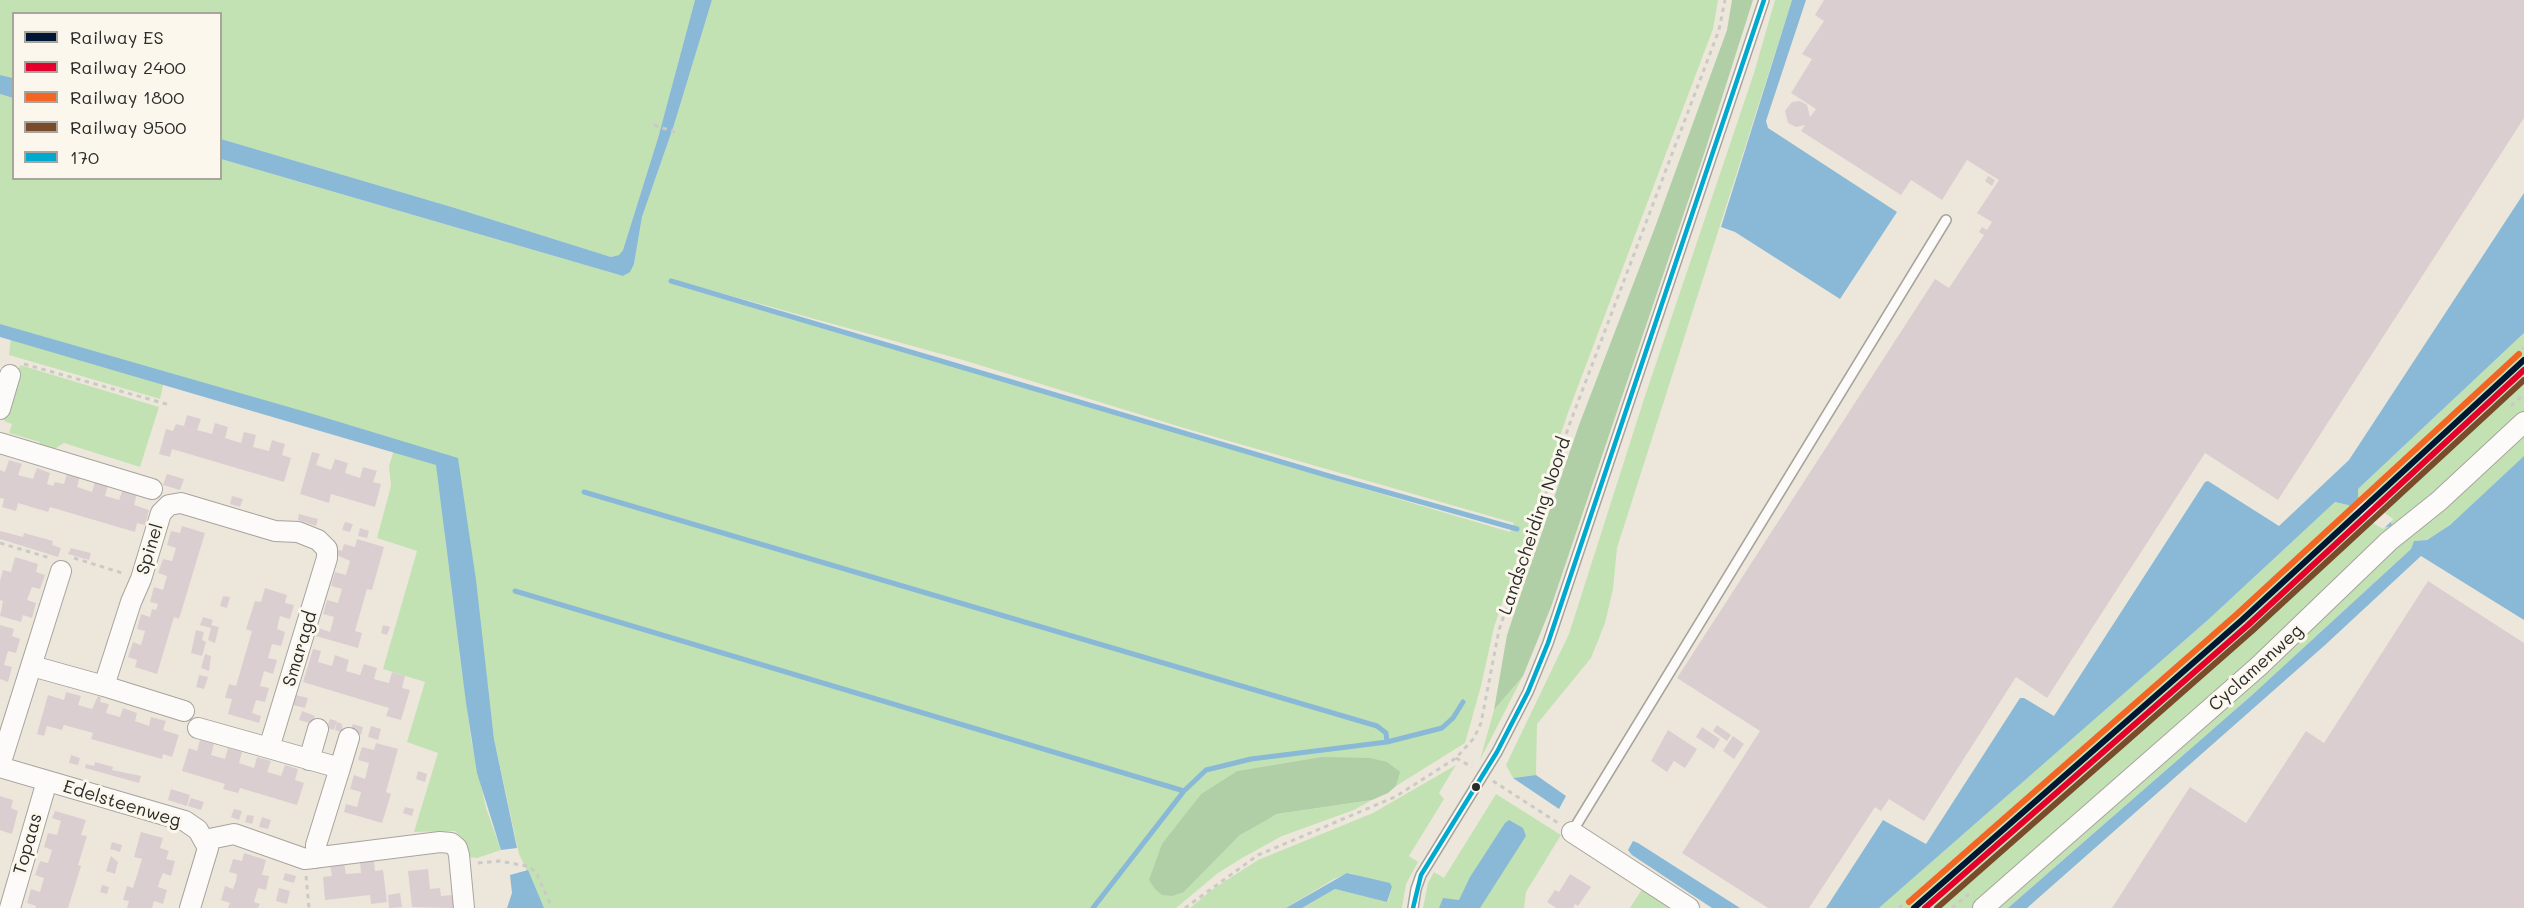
<!DOCTYPE html>
<html>
<head>
<meta charset="utf-8">
<style>
  body { margin:0 }
  #map { position:relative; width:2524px; height:908px; overflow:hidden; background:#ede7db; font-family:Mali,sans-serif }
  canvas { display:block }
  .legend { position:absolute; left:12px; top:12px; width:210px; height:168px; box-sizing:border-box; background:#fbf7ec; border:2px solid #a8a59f; margin:0; padding:8px 10px; list-style:none; font-size:18px; color:#2b2b2b }
  .legend li { display:flex; align-items:center; gap:12px; height:30px }
  .legend b { width:30px; border:2px solid #a8a59f }
</style>
</head>
<body>
<div id="map">
<canvas width="2524" height="908"></canvas>
<ul class="legend">
<li><b style="height:8px;background:#011633"></b>Railway ES</li>
<li><b style="height:8px;background:#e4002b"></b>Railway 2400</li>
<li><b style="height:8px;background:#f26522"></b>Railway 1800</li>
<li><b style="height:8px;background:#7a4b2a"></b>Railway 9500</li>
<li><b style="height:8px;background:#00a9ce"></b>170</li>
</ul>
</div>
<script>
const ctx = document.querySelector('canvas').getContext('2d');
ctx.lineJoin = 'round';
function paint(path, color) {
  ctx.fillStyle = color;
  ctx.fill(path, 'evenodd');
}
function toPath(rows) {
  const path = new Path2D();
  for (const r of rows) {
    path.moveTo(r[0], r[1]);
    for (let i = 2; i < r.length; i += 2) path.lineTo(r[i], r[i + 1]);
  }
  return path;
}
function stroke(path, color, width, dash) {
  ctx.strokeStyle = color;
  ctx.lineWidth = width;
  ctx.lineCap = dash ? 'butt' : 'round';
  ctx.setLineDash(dash || []);
  ctx.stroke(path);
}
function label(font, color, halo, rows, align = 'center') {
  ctx.font = font + ' Mali,sans-serif';
  ctx.lineWidth = 6;
  ctx.setLineDash([]);
  ctx.textBaseline = 'middle';
  ctx.strokeStyle = halo;
  ctx.fillStyle = color;
  for (const [text, x, y, turn = 0] of rows) {
    ctx.save();
    ctx.translate(x, y);
    ctx.rotate((+turn || 0) * Math.PI / 180);
    ctx.textAlign = isNaN(turn) ? turn : align;
    if (halo) ctx.strokeText(text, 0, 0);
    ctx.fillText(text, 0, 0);
    ctx.restore();
  }
}
paint(toPath([
  [0,0,695,0,658,138,623,250,619,255,611,257,455,208,221,139,220,14,14,14,13,78,0,75],
  [712,0,1718,0,1713,29,1569,410,1494,627,1481,686,1465,743,1396,786,1399,772,1321,757,1237,771,1201,794,1186,814,1184,892,1240,835,1253,825,1278,814,1372,800,1354,810,1282,836,1242,858,1218,873,1176,908,544,908,519,854,494,739,485,663,444,530,471,739,486,808,501,850,477,858,467,857,461,837,455,831,414,832,438,753,407,742,425,682,383,669,417,551,377,538,391,486,389,466,397,440,166,372,160,399,9,355,12,328,0,324,0,94,13,98,14,178,220,178,221,159,623,276,634,264,642,217,674,125],
  [670,279,963,360,1184,428,1514,523,1510,532,669,283],
  [1775,0,1792,0,1617,548,1613,589,1605,623,1591,658,1537,724,1536,775,1513,778,1506,765,1569,634,1644,399,1754,73],
  [2524,333,2524,456,2450,525,2427,540,2414,541,2411,549,2251,696,2008,908,1879,908,2209,619,2335,502,2348,505,2386,527,2392,526,2391,522,2358,497,2358,489],
  [20,365,159,407,140,467,64,443,51,451,39,448,40,442,9,433,12,424,4,421],
  [1523,676,1480,760,1494,710],
  [1456,765,1439,793,1444,799,1409,856,1418,862,1406,884,1402,908,1302,908,1335,889,1388,902,1392,887,1350,873,1334,879,1286,908,1190,908,1213,889,1258,860,1373,813],
  [1496,794,1561,835,1526,892,1524,908,1423,908,1428,883,1434,872,1444,878],
  [1644,886,1676,908,1630,908]
]), '#c2e2b3');
paint(toPath([
  [1732,0,1753,0,1705,151,1551,607,1523,676,1494,710,1507,635,1521,593,1579,425,1654,230,1727,30],
  [1321,757,1370,758,1387,762,1400,772,1396,786,1388,793,1372,800,1277,814,1240,835,1184,892,1172,896,1162,895,1155,889,1149,880,1162,844,1201,794,1237,771]
]), '#b0cfa7');
paint(toPath([
  [695,0,712,0,674,125,642,217,634,264,630,272,623,276,221,159,221,139,455,208,611,257,619,255,623,250,658,138],
  [1792,0,1806,0,1766,121,1768,128,1897,212,1840,299,1735,232,1721,227],
  [0,75,13,78,13,98,0,94],
  [2524,193,2524,333,2358,489,2358,497,2391,522,2392,526,2386,527,2348,505,2335,502,2209,619,1879,908,1826,908,1883,820,1926,844,2020,698,2024,698,2054,716,2205,482,2208,481,2279,526,2349,460],
  [0,324,313,414,458,458,476,580,494,739,517,848,501,850,477,773,466,703,436,465,0,337],
  [2524,456,2524,620,2421,556,2324,646,2027,908,2008,908,2251,696,2411,549,2414,541,2427,540,2450,525],
  [1536,775,1566,796,1559,809,1513,778],
  [1509,820,1523,828,1526,836,1480,908,1439,908,1443,898,1459,900,1470,877,1505,823],
  [1633,841,1638,843,1740,908,1712,908,1632,855,1628,850],
  [528,870,544,908,507,908,512,893,510,875],
  [1347,873,1390,883,1392,887,1387,902,1335,889,1302,908,1286,908]
]), '#89b9d6');
paint(toPath([
  [2361,496,2393,519,2393,520,2383,529,2348,508]
]), '#ede7db');
stroke(toPath([
  [671,281,1329,476,1517,529],
  [584,492,1377,726,1386,733,1387,742],
  [515,591,1184,791],
  [1093,908,1184,791,1206,770,1251,759,1387,742,1442,728,1453,718,1463,702]
]), '#89b9d6', 5);
paint(toPath([
  [1824,0,2524,0,2524,118,2278,500,2205,453,2047,698,2016,677,1924,821,1889,799,1881,811,1875,807,1809,908,1768,908,1682,853,1760,731,1677,678,1935,279,1949,288,1984,235,1979,232,1982,227,1987,230,1992,222,1977,213,1999,180,1967,160,1942,200,1911,180,1901,195,1801,131,1805,125,1796,127,1788,123,1785,111,1792,102,1800,101,1807,105,1810,117,1816,109,1791,93,1812,59,1802,54,1824,21,1815,15],
  [1988,176,1995,180,1992,186,1985,181],
  [187,415,201,419,197,430,212,434,215,423,228,427,225,438,241,443,244,432,256,435,253,447,269,451,272,440,285,444,282,455,291,458,284,482,172,449,170,457,159,454,166,429,173,431,176,424,184,426],
  [312,452,320,454,316,465,331,470,335,459,348,463,345,473,360,478,363,467,377,471,373,482,381,484,375,507,331,494,329,503,300,494],
  [9,460,22,464,18,475,33,479,37,468,50,473,47,484,53,486,55,482,64,484,67,473,80,476,77,487,92,492,95,481,108,485,105,496,119,500,123,489,137,493,134,505,149,510,145,525,137,523,135,532,50,507,48,512,18,503,16,511,2,507,4,499,0,498,0,470,5,472],
  [167,474,184,479,180,490,163,485],
  [232,496,243,499,240,507,230,504],
  [299,514,318,519,316,526,298,520],
  [345,522,353,524,350,532,342,530],
  [182,526,205,533,179,619,174,617,157,674,135,667,137,660,128,657,133,642,141,645,145,631,137,629,141,614,150,617,152,609,156,610,158,604,150,602,154,587,163,590,167,576,158,573,163,559,172,561,176,548,167,545,171,531,180,533],
  [360,528,369,531,367,538,358,536],
  [0,531,23,537,24,533,53,541,52,545,61,548,58,557,0,539],
  [357,539,384,547,372,590,367,589,355,631,362,633,358,648,316,636,319,628,330,632,334,617,323,614,327,600,338,603,342,589,331,586,335,572,346,575,350,561,334,554,336,549,342,551,344,544,355,547],
  [71,548,91,553,89,560,68,554],
  [15,557,38,564,36,572,45,575,40,589,32,587,27,600,36,603,32,618,23,615,21,622,0,616,3,601,0,600,0,581,3,570,11,572],
  [2428,581,2524,643,2524,908,2112,908,2190,787,2246,823,2306,731,2324,743],
  [265,588,287,595,285,603,294,605,290,619,280,616,277,629,285,632,283,640,281,646,272,644,268,658,277,660,273,674,264,671,260,686,269,688,265,702,256,700,252,713,261,716,259,723,228,714,232,699,225,698,229,684,236,686,252,631,246,629,255,601,261,602],
  [223,596,230,597,227,608,220,606],
  [203,617,213,620,211,625,219,627,215,643,208,640,211,628,200,625],
  [0,625,14,629,12,636,20,639,16,653,8,651,4,665,12,667,8,682,0,679],
  [383,625,390,627,387,635,381,633],
  [196,630,204,632,202,640,206,642,202,656,191,653],
  [313,649,321,651,318,662,332,666,335,655,349,660,346,671,360,675,364,664,377,668,374,679,381,681,389,683,392,672,405,676,402,688,410,690,401,720,386,716,389,708,303,682],
  [205,654,211,656,209,671,201,668],
  [199,675,208,677,204,689,196,687],
  [66,692,81,696,78,705,92,709,98,696,101,697,100,702,109,704,106,713,120,717,123,708,137,713,135,721,149,726,151,717,166,721,163,730,179,735,172,757,163,754,162,759,91,739,93,733,64,725,62,730,47,726,44,736,37,734,48,695,64,700],
  [296,695,308,698,305,708,293,705],
  [302,711,315,716,313,724,299,720],
  [330,719,337,721,334,730,327,728],
  [337,722,342,724,343,733,335,730],
  [353,724,363,727,361,735,350,731],
  [1717,725,1731,735,1727,741,1713,731],
  [371,726,381,729,378,740,368,737],
  [1702,727,1720,739,1714,749,1696,737],
  [1668,730,1697,749,1685,768,1674,761,1667,772,1651,761],
  [1733,736,1744,744,1734,759,1723,751],
  [200,740,214,744,211,755,225,759,228,748,242,752,239,763,254,768,257,757,271,761,267,772,281,776,285,765,298,769,295,780,304,783,297,805,240,788,238,793,223,789,225,784,182,771,189,748,197,751],
  [376,743,398,749,386,792,391,794,382,823,344,812,346,804,357,807,361,792,350,789,354,775,365,779,369,763,358,760,362,747,374,750],
  [71,755,80,758,78,765,69,763],
  [95,762,113,767,112,770,141,776,139,783,85,768,86,764,94,766],
  [418,771,427,774,425,782,416,779],
  [171,789,190,795,187,806,168,800],
  [0,796,13,800,11,808,18,811,12,834,0,830],
  [191,798,204,802,201,810,188,806],
  [405,807,414,809,412,816,403,813],
  [234,809,242,811,239,820,231,817],
  [55,811,86,820,81,835,87,836,78,865,81,866,68,908,35,908,36,906,27,903,31,889,40,892,44,878,35,875,40,861,48,863,52,850,44,847,48,833,57,835,61,821,52,818],
  [247,815,254,816,252,824,245,822],
  [262,817,271,820,268,829,259,827],
  [141,832,163,838,160,848,169,851,166,859,175,861,171,876,163,873,160,880,158,887,167,890,163,904,154,901,152,908,127,908,129,901,123,900,127,886,133,888,142,859,134,857],
  [112,842,122,845,120,852,110,849],
  [244,853,266,860,262,875,269,876,266,890,258,888,254,902,260,904,258,908,228,908,230,903,221,900,225,886,233,889,236,881,237,874,229,872,233,859,242,861],
  [111,856,118,862,115,874,106,871],
  [374,860,375,871,383,870,387,902,371,904,370,895,325,900,323,877,332,876,330,865,344,863,346,874,361,873,360,861],
  [428,869,430,889,440,888,441,896,452,895,454,908,412,907,408,871],
  [285,873,296,876,294,883,283,880],
  [1570,874,1591,887,1578,906,1575,904,1573,908,1556,908,1547,902,1555,890,1559,892],
  [102,885,109,887,107,894,100,892],
  [279,888,290,891,287,904,276,901],
  [400,893,402,907,389,908,388,895]
]), '#dbced0');
const service = toPath([
  [1572,832,1946,220],
  [1413,908,1416,889,1421,875,1497,752,1528,692,1548,643,1764,0]
]);
const minor = toPath([
  [0,409,10,375],
  [0,443,152,489],
  [32,666,104,686,131,602,141,579,161,513,169,505,181,503,275,531,298,532,318,540,327,549,327,558,269,748,340,768,316,845,316,858],
  [104,686,184,711],
  [198,728,269,748],
  [309,760,318,729],
  [0,765,61,571],
  [0,767,185,821,198,830,208,848,190,908],
  [340,768,349,738],
  [1572,832,1689,908],
  [205,840,234,834,305,859,440,842,451,843,457,848,459,855,464,908],
  [10,908,47,781],
  [1983,908,2259,666,2389,541,2439,501,2524,422]
]);
stroke(service, '#a7a49d', 12);
stroke(minor, '#a7a49d', 22);
stroke(toPath([
  [654,125,680,134],
  [24,364,170,405],
  [2511,406,2524,394],
  [0,543,50,558],
  [74,558,122,573],
  [1456,758,1472,767],
  [1493,781,1558,823],
  [478,863,499,861,527,866,536,872,552,908],
  [306,876,309,908],
  [1185,908,1258,855,1395,797,1456,758,1474,738,1481,723,1499,630,1570,423,1719,30,1725,0],
  [1899,908,2236,613,2524,347],
  [1952,908,1969,894]
]), '#cbcac7', 3, [4.5, 4.5]);
stroke(service, '#fcfbfa', 9);
stroke(minor, '#fcfbfa', 20);
stroke(toPath([
  [1413,908,1421,875,1497,752,1528,692,1548,643,1764,0]
]), '#00a9ce', 4.5);
stroke(toPath([
  [1914,908,2242,620,2524,360]
]), '#011633', 6);
stroke(toPath([
  [1925,908,2247,626,2524,370]
]), '#e4002b', 6);
stroke(toPath([
  [1909,902,2237,614,2519,354]
]), '#f26522', 6);
stroke(toPath([
  [1937,908,2252,631,2524,380]
]), '#7a4b2a', 6);
for (const [x, y, r, color] of [
  [1476,787,5,"#2b2b2b"]
]) {
  const dot = new Path2D();
  dot.arc(x, y, r, 0, 2 * Math.PI);
  ctx.fillStyle = color;
  ctx.fill(dot);
  stroke(dot, '#fbf7ec', 2);
}
label('18px', '#2b2b2b', '#fbf7ec', [
  ["Landscheiding Noord",1535,526,-71],
  ["Spinel",150,549,-73],
  ["Smaragd",300,649,-73],
  ["Cyclamenweg",2256,668,-42],
  ["Edelsteenweg",122,804,17],
  ["Topaas",28,844,-74]
]);
</script>
</body>
</html>
